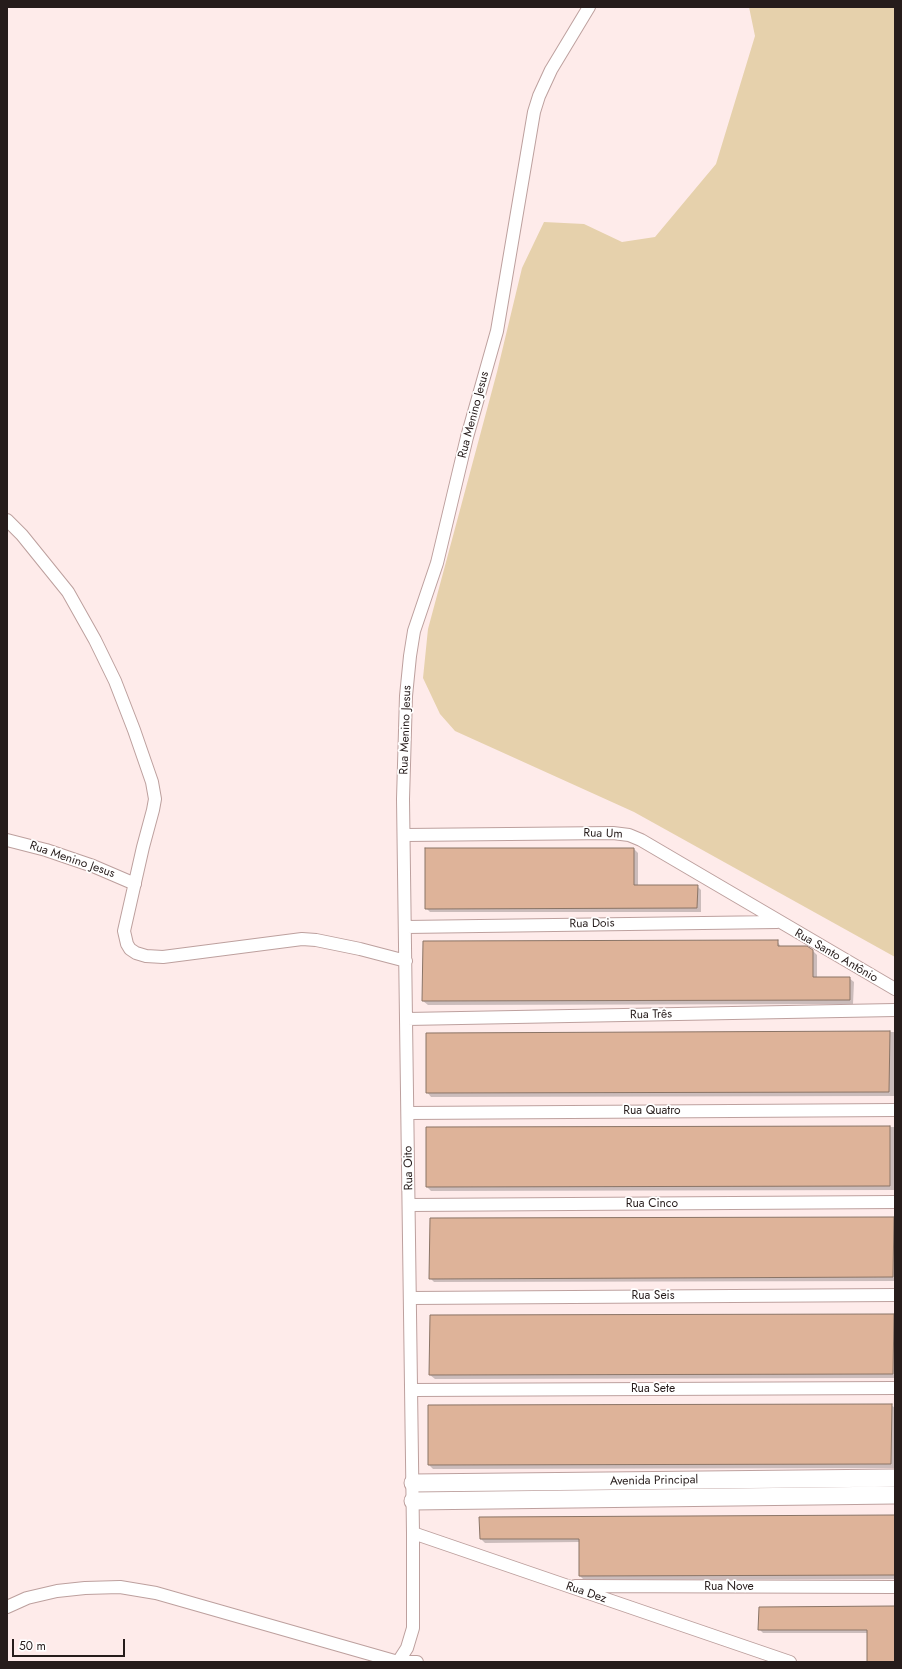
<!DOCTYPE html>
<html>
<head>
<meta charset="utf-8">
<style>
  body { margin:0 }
  #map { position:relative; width:902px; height:1669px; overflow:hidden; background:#feebea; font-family:Jost,sans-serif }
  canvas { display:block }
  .frame { position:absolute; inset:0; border:8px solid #261c1b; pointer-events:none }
  .scale { position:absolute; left:12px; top:1639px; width:113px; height:18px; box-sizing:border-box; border:2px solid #261c1b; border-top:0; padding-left:5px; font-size:12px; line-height:14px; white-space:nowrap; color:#261c1b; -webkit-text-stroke:3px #fff; paint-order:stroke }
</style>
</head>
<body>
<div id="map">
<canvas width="902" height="1669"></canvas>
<div class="frame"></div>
<div class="scale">50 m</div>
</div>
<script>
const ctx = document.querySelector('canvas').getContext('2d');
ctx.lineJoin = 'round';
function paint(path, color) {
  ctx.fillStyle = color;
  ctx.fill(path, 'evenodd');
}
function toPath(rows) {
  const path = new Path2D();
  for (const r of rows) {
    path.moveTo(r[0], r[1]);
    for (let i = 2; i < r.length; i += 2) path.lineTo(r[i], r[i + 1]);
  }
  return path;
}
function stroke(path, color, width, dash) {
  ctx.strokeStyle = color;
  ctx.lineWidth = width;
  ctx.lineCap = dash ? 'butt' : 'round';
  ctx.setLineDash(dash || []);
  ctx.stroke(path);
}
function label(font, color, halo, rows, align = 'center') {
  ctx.font = font + ' Jost,sans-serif';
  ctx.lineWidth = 3.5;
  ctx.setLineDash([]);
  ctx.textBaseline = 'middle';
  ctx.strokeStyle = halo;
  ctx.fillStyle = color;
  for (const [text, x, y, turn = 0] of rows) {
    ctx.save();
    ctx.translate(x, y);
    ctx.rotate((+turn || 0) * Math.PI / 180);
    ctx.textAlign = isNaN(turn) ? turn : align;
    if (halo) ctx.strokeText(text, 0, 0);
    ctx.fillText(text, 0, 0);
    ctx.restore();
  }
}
paint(toPath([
  [749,7,895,7,895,957,634,812,455,731,440,714,423,678,428,629,497,372,522,268,544,222,584,224,622,242,655,237,716,164,755,36]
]), '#e6d1ac');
paint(toPath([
  [634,849,638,853,638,886,697,886,701,890,701,912,430,912,426,908],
  [777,941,781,947,813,951,817,955,817,978,849,978,854,982,853,1004,428,1005,423,1001],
  [895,1032,895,1096,431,1097,427,1092,427,1034],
  [895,1127,895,1190,431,1191,427,1187,427,1128],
  [895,1218,895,1281,434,1282,430,1278,431,1219],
  [893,1315,895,1317,895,1378,435,1379,430,1375],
  [891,1405,895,1408,895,1468,433,1469,429,1465],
  [895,1516,895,1579,584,1580,580,1576,580,1542,485,1543,481,1539],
  [895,1608,895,1662,868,1662,868,1633,763,1633,759,1629]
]), '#0003');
const building = toPath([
  [425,848,634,848,634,885,698,885,697,908,425,909,425,848],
  [778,940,778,946,807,946,813,950,813,977,850,977,850,1000,422,1001,423,941,778,940],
  [890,1031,889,1092,426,1093,426,1033,890,1031],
  [890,1126,890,1186,426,1187,426,1127,890,1126],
  [894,1217,893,1277,429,1279,430,1218,894,1217],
  [894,1314,893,1374,429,1375,430,1315,894,1314],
  [892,1404,891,1464,428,1465,428,1405,892,1404],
  [895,1515,895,1575,579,1576,579,1539,480,1539,479,1517,895,1515],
  [895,1606,895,1662,867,1662,867,1630,758,1630,759,1607,895,1606]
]);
paint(building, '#deb399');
stroke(building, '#8a7466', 1);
const street = toPath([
  [589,7,551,70,539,96,534,112,497,331,467,437,437,563,414,631,410,656,406,696,403,799,413,1533,790,1662],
  [7,520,22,535,68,592,95,640,115,681,134,730,152,782,155,799,153,810,143,847,124,931,127,944,130,949,136,953,146,956,163,957,302,939,316,940,360,949,406,961],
  [405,835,613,833,629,835,641,840,895,989],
  [7,840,46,850,93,866,135,884],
  [406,927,777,922],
  [407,1019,895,1010],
  [408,1113,895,1110],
  [409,1205,895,1202],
  [411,1298,895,1295],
  [412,1390,895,1388],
  [575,1586,895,1587],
  [7,1607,27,1598,57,1591,85,1588,120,1587,156,1593,398,1662,417,1662],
  [398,1662,407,1648,413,1628,413,1533]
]);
const secondary = toPath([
  [413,1483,895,1478],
  [413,1501,895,1495]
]);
stroke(street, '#bda09e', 14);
stroke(secondary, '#bda09e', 19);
stroke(street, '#fff', 12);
stroke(secondary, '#fff', 17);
label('12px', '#261c1b', '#fff', [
  ["Rua Menino Jesus",474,415,-75],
  ["Rua Menino Jesus",406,730,-88],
  ["Rua Um",603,834,2],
  ["Rua Menino Jesus",72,860,19],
  ["Rua Dois",592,924,-1],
  ["Rua Santo Antônio",836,956,30],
  ["Rua Três",651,1015,-1],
  ["Rua Quatro",652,1111],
  ["Rua Oito",409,1168,-91],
  ["Rua Cinco",652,1204],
  ["Rua Seis",653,1296],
  ["Rua Sete",653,1389],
  ["Avenida Principal",654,1481,-1],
  ["Rua Nove",729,1587],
  ["Rua Dez",586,1593,19]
]);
</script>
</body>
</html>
